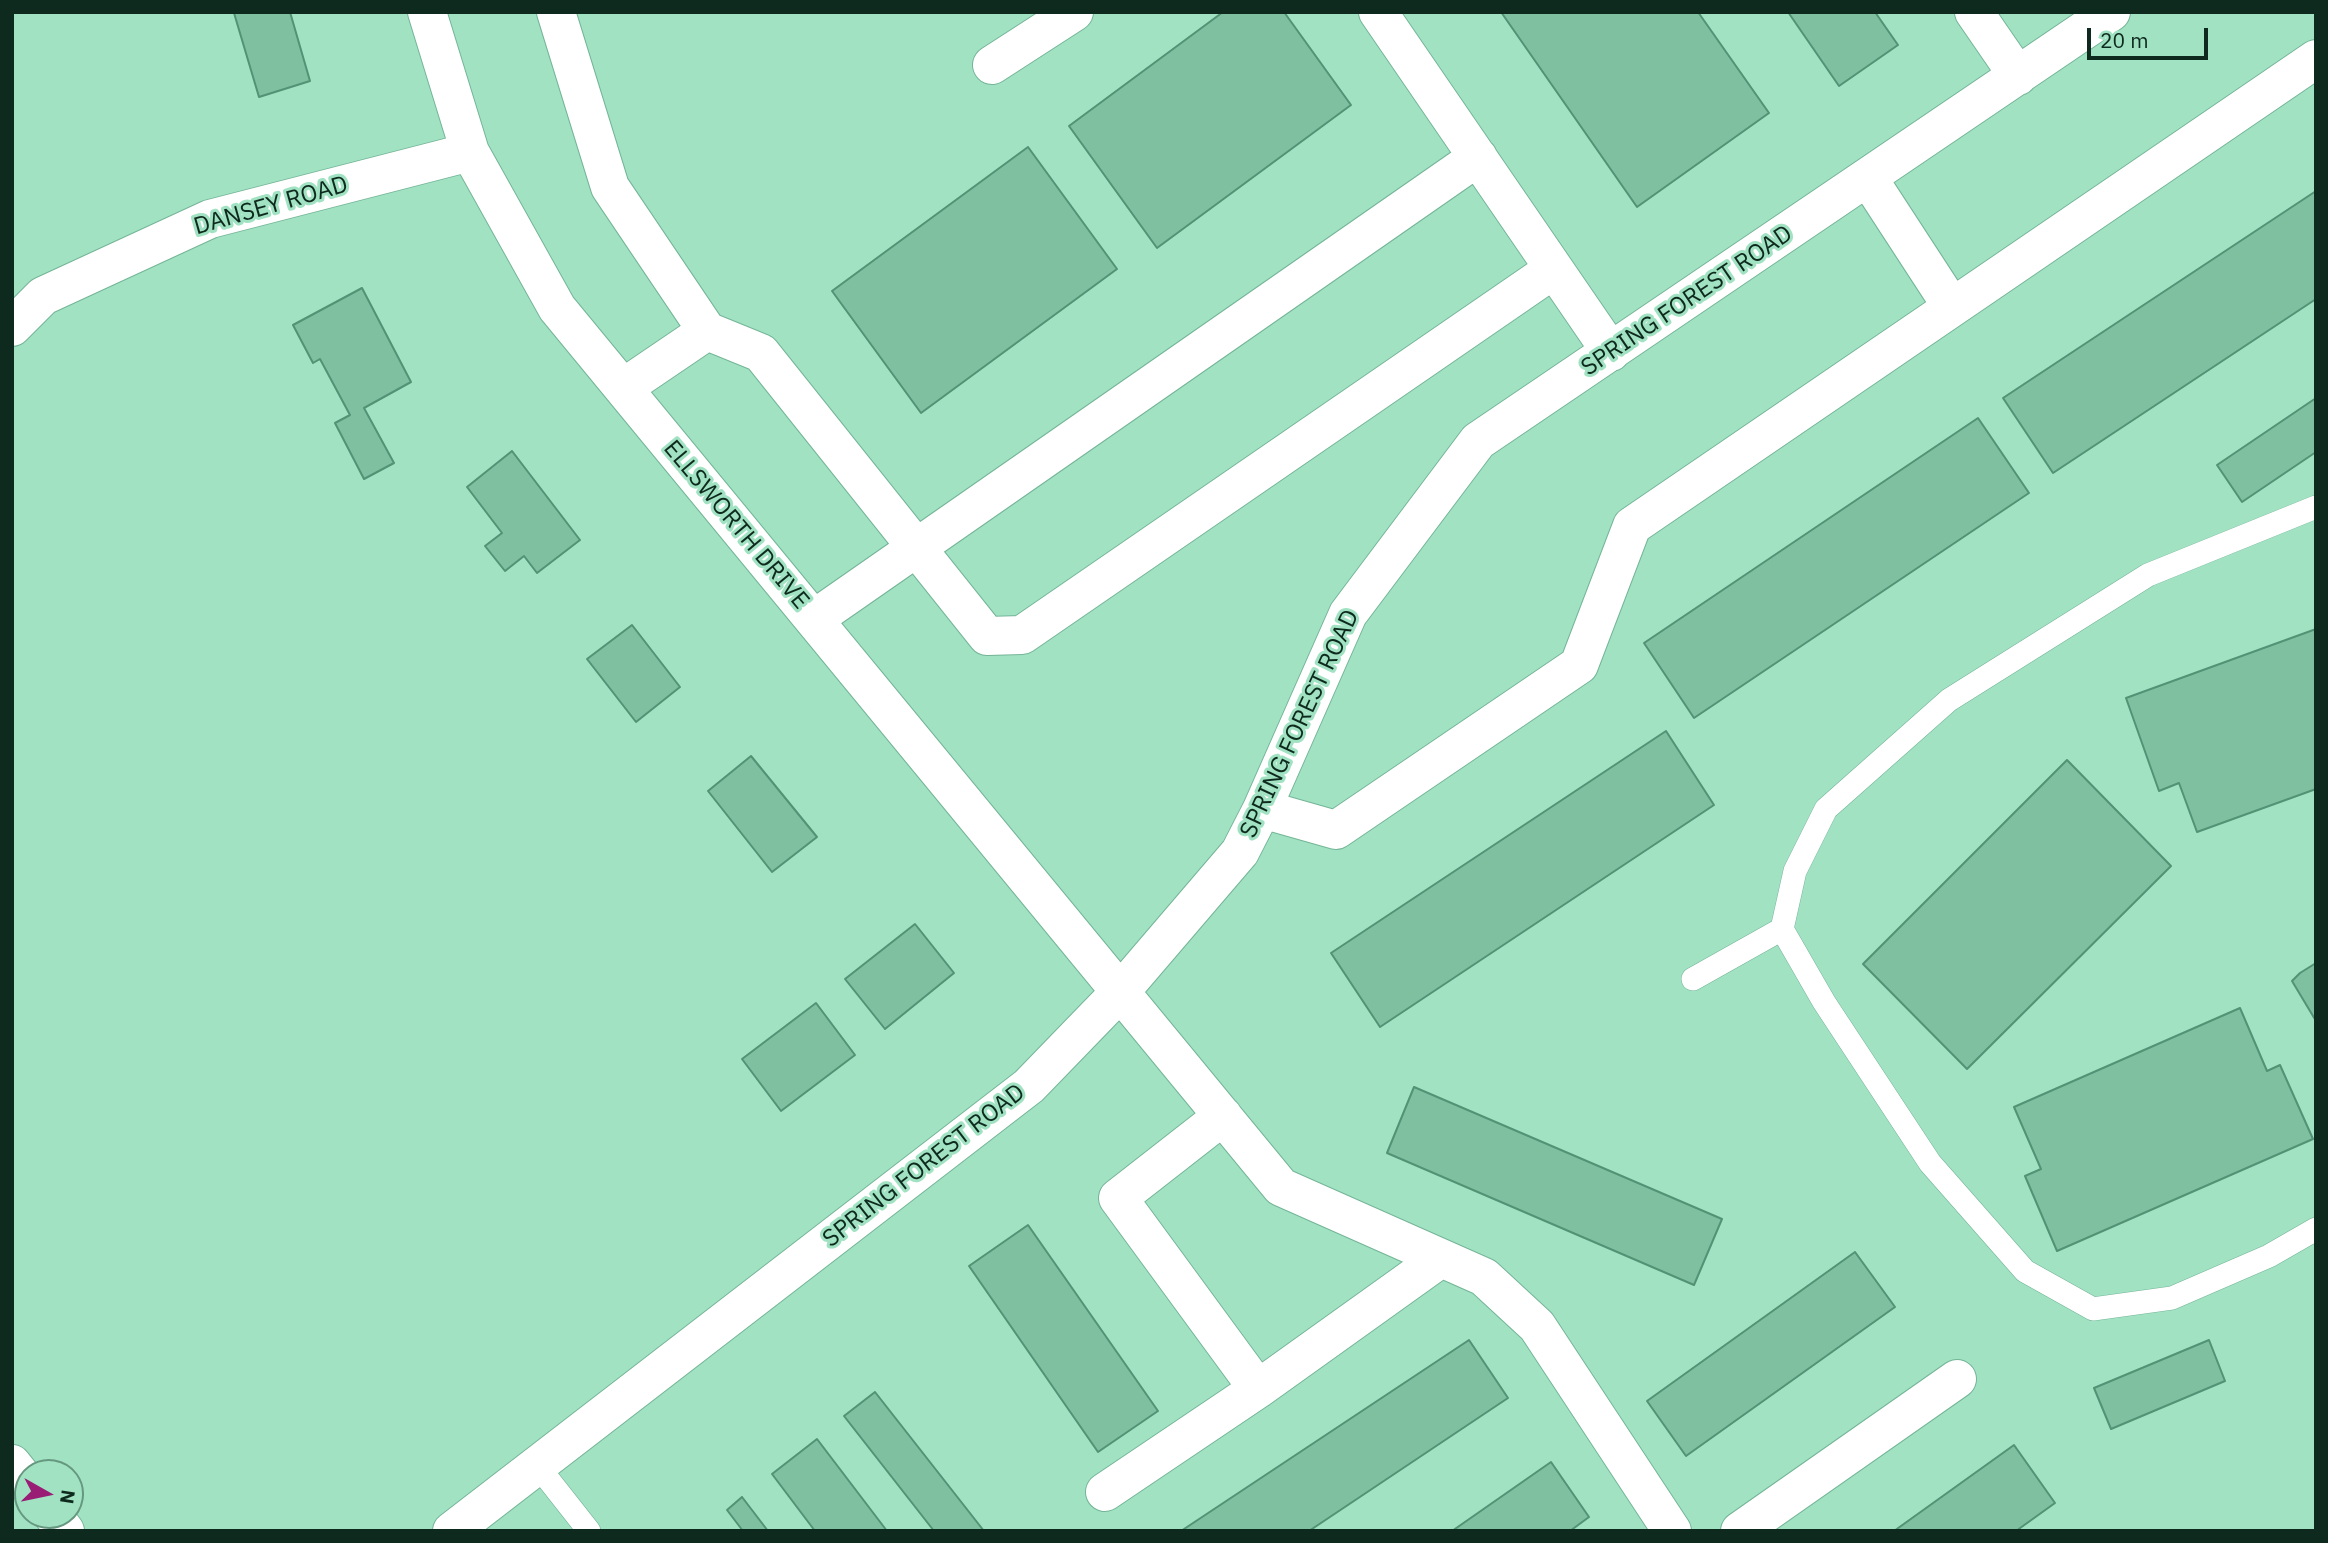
<!DOCTYPE html>
<html>
<head>
<meta charset="utf-8">
<style>
  body { margin:0 }
  #map { position:relative; width:2328px; height:1543px; overflow:hidden; background:#a0e2c2; font-family:"IBM Plex Sans",sans-serif }
  canvas { display:block }
  .frame { position:absolute; inset:0; border:14px solid #0e291d; pointer-events:none }
  .north { position:absolute; left:14px; top:1459px; width:70px; height:70px; box-sizing:border-box; background:#a0e2c2; border:2px solid #669880; border-radius:50%; rotate:99deg; font-size:19px; font-weight:700; line-height:28px; text-align:center; color:#0e291d }
  .north::after { content:''; display:block; margin:auto; width:24px; height:32px; background:#9a1d75; clip-path:polygon(50% 0,100% 100%,50% 72%,0 100%) }
  .scale { position:absolute; left:2087px; top:28px; width:121px; height:32px; box-sizing:border-box; border:4px solid #0e291d; border-top:0; padding-left:9px; font-size:21px; line-height:24px; white-space:nowrap; color:#0e291d; -webkit-text-stroke:5px #a0e2c2; paint-order:stroke }
</style>
</head>
<body>
<div id="map">
<canvas width="2328" height="1543"></canvas>
<div class="frame"></div>
<div class="north">N</div>
<div class="scale">20 m</div>
</div>
<script>
const ctx = document.querySelector('canvas').getContext('2d');
ctx.lineJoin = 'round';
function paint(path, color) {
  ctx.fillStyle = color;
  ctx.fill(path, 'evenodd');
}
function toPath(rows) {
  const path = new Path2D();
  for (const r of rows) {
    path.moveTo(r[0], r[1]);
    for (let i = 2; i < r.length; i += 2) path.lineTo(r[i], r[i + 1]);
  }
  return path;
}
function stroke(path, color, width, dash) {
  ctx.strokeStyle = color;
  ctx.lineWidth = width;
  ctx.lineCap = dash ? 'butt' : 'round';
  ctx.setLineDash(dash || []);
  ctx.stroke(path);
}
function label(font, color, halo, rows, align = 'center') {
  ctx.font = font + ' "IBM Plex Sans",sans-serif';
  ctx.lineWidth = 6;
  ctx.setLineDash([]);
  ctx.textBaseline = 'middle';
  ctx.strokeStyle = halo;
  ctx.fillStyle = color;
  for (const [text, x, y, turn = 0] of rows) {
    ctx.save();
    ctx.translate(x, y);
    ctx.rotate((+turn || 0) * Math.PI / 180);
    ctx.textAlign = isNaN(turn) ? turn : align;
    if (halo) ctx.strokeText(text, 0, 0);
    ctx.fillText(text, 0, 0);
    ctx.restore();
  }
}
const building = toPath([
  [238,12,290,12,310,81,259,97,234,13,238,12],
  [1223,12,1284,12,1351,105,1157,248,1069,126,1223,12],
  [1501,12,1698,12,1769,113,1637,207,1501,12],
  [1788,12,1875,12,1898,45,1839,86,1788,12],
  [1028,147,1117,269,921,413,832,291,1028,147],
  [2316,191,2316,299,2053,473,2003,398,2316,191],
  [362,288,411,382,364,408,394,463,364,479,335,423,350,415,320,359,313,363,293,325,362,288],
  [2316,398,2316,452,2242,502,2217,465,2316,398],
  [1978,418,2029,493,1694,718,1644,643,1978,418],
  [512,451,580,540,537,573,524,556,505,571,485,546,502,533,467,487,512,451],
  [632,625,680,687,636,722,587,659,632,625],
  [2316,629,2316,789,2197,832,2179,783,2159,791,2126,698,2316,629],
  [1666,731,1714,805,1380,1027,1331,953,1666,731],
  [751,756,817,837,772,872,708,791,751,756],
  [2067,760,2171,866,1967,1069,1863,964,2067,760],
  [915,924,954,973,885,1029,845,979,915,924],
  [2316,963,2316,1021,2292,981,2300,973,2316,963],
  [816,1003,855,1055,781,1111,742,1059,816,1003],
  [2240,1008,2267,1071,2280,1065,2313,1139,2057,1251,2025,1176,2041,1169,2014,1107,2240,1008],
  [1414,1087,1722,1219,1694,1285,1387,1153,1414,1087],
  [1028,1225,1158,1411,1098,1452,969,1266,1028,1225],
  [1855,1252,1895,1307,1686,1456,1647,1401,1855,1252],
  [1469,1340,1508,1398,1309,1531,1181,1531,1469,1340],
  [2209,1340,2225,1381,2111,1429,2094,1388,2209,1340],
  [875,1392,984,1531,934,1531,844,1416,875,1392],
  [817,1439,887,1531,815,1531,772,1474,817,1439],
  [2014,1445,2055,1503,2016,1531,1894,1531,2014,1445],
  [1551,1462,1589,1517,1570,1531,1452,1531,1551,1462],
  [742,1497,768,1531,743,1531,727,1510,742,1497]
]);
paint(building, '#7fc0a1');
stroke(building, '#539275', 2);
const service = toPath([
  [2316,507,2148,575,1949,700,1826,809,1795,871,1782,929,1824,1002,1930,1163,2025,1271,2093,1309,2172,1298,2269,1256,2316,1229],
  [1693,979,1782,929],
  [537,1465,589,1531]
]);
const minor = toPath([
  [427,12,470,152,557,308,1281,1187,1484,1277,1537,1326,1672,1531],
  [556,12,610,187,707,331,623,388],
  [1378,12,1611,352],
  [1974,12,2018,76],
  [992,65,1074,12],
  [1868,178,1952,307],
  [12,327,43,296,210,219,470,152],
  [707,331,761,353,987,636,1022,635,1554,269],
  [814,619,1478,157],
  [1262,809,1336,830,1579,665,1632,526,2316,59],
  [1223,1116,1118,1198,1258,1389],
  [1105,1492,1258,1389,1441,1258],
  [452,1531,1029,1086,1121,991,1240,852,1262,809,1348,614,1478,441,2111,12],
  [1740,1531,1957,1379]
]);
const primary = toPath([
  [12,1464,28,1484],
  [53,1515,65,1531]
]);
stroke(service, '#74b597', 24);
stroke(minor, '#74b597', 40);
stroke(primary, '#74b597', 40);
stroke(service, '#fff', 23);
stroke(minor, '#fff', 38);
stroke(primary, '#fff', 38);
label('24px', '#0e291d', '#a0e2c2', [
  ["DANSEY ROAD",271,206,-16],
  ["SPRING FOREST ROAD",1687,301,-34],
  ["ELLSWORTH DRIVE",736,525,50],
  ["SPRING FOREST ROAD",1300,724,-65],
  ["SPRING FOREST ROAD",924,1166,-38]
]);
</script>
</body>
</html>
